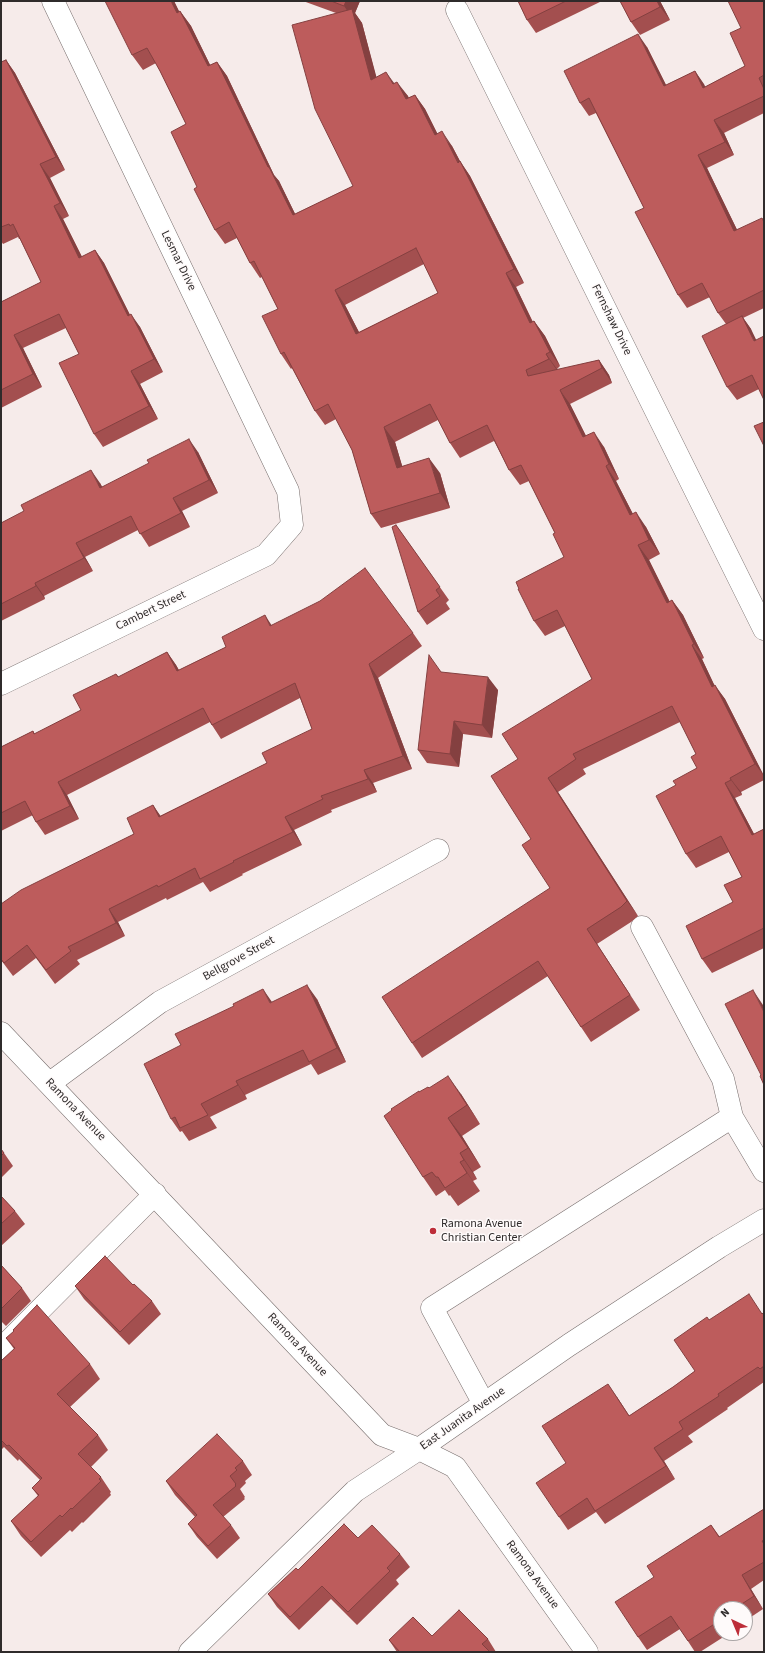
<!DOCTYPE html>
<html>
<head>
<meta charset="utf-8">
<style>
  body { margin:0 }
  #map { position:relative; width:765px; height:1653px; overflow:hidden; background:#f6ebea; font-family:"Source Sans 3",sans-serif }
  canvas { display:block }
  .frame { position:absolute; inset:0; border:2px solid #2f2b2b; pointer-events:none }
  .north { position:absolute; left:713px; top:1601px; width:40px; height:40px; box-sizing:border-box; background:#fefafa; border:1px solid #aba7a7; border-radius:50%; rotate:316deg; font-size:11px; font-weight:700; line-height:16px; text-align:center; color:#2f2b2b }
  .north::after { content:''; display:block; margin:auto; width:14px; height:18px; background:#bd2d39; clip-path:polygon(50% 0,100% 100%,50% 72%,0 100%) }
</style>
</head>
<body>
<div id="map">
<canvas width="765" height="1653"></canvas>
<div class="frame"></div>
<div class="north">N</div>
</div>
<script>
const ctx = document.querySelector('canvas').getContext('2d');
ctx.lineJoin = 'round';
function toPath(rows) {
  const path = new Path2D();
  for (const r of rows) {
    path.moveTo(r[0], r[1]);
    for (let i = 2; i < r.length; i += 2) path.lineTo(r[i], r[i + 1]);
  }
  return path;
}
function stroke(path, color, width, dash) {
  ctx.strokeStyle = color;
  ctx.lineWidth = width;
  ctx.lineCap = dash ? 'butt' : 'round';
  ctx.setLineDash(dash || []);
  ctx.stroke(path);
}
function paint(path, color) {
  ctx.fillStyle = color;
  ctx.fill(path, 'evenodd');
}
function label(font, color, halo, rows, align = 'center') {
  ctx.font = font + ' "Source Sans 3",sans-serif';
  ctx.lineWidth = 3;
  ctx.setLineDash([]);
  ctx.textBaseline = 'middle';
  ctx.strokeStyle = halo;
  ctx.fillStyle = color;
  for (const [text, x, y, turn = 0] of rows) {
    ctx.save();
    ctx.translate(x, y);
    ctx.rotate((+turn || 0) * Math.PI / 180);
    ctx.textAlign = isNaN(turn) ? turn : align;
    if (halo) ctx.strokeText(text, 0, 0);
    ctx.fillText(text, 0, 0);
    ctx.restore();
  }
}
const minor = toPath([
  [457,10,764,629],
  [1,684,266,555,292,525,288,491,53,1],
  [642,927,723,1079,732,1117],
  [1,1033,382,1435,419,1449,455,1467,587,1652],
  [50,1083,160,1002,438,850],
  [1,1352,4,1346,155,1194],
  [484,1404,432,1308,732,1117,764,1171],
  [190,1652,355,1491,419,1449,569,1345,719,1247,764,1220]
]);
stroke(minor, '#776e6d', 23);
stroke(minor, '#fff', 22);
paint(toPath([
  [174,1,179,12,180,11,191,26,210,65,217,62,227,76,274,175,279,181,295,214,353,186,336,13,303,1,360,1,355,13,362,23,376,77,394,83,408,96,408,98,415,95,425,109,437,133,452,146,460,161,470,176,524,283,516,287,533,322,534,321,545,336,560,366,557,369,557,370,599,360,609,375,612,383,570,404,586,436,604,447,619,479,616,481,633,514,646,527,660,554,649,560,670,602,672,600,683,615,704,658,702,659,714,685,725,699,764,776,764,780,741,792,742,795,735,798,754,834,764,829,764,948,712,973,702,959,733,902,742,877,729,852,696,868,686,854,676,785,697,768,696,754,680,722,583,769,586,774,558,792,638,916,631,922,597,944,640,1010,591,1042,581,1027,548,976,422,1058,412,1043,550,888,531,839,518,759,592,679,565,626,545,636,534,621,564,557,555,533,529,481,520,485,509,470,494,441,460,458,450,443,438,420,395,442,402,466,440,473,450,508,381,528,371,514,352,450,336,419,325,425,315,411,292,368,291,369,281,354,278,309,262,277,260,278,250,263,237,238,225,244,215,230,197,187,186,124,160,71,156,63,143,70,132,55],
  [424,264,438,293,359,332,345,305],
  [518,1,602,1,536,33,527,20],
  [620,1,660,1,670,20,640,35,631,22],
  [764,1,764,113,724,133,734,155,707,168,737,230,764,221,764,308,743,318,751,329,759,389,737,400,727,387,726,324,718,313,710,297,687,308,678,295,644,208,596,113,589,116,580,103,647,47,666,85,695,71,705,87,745,66,741,28],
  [6,60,15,73,65,170,50,178,69,216,63,219,82,257,95,250,104,263,130,315,140,327,163,372,140,384,158,419,103,447,94,434,79,354,66,328,23,348,42,387,1,408,1,302,41,282,20,239,19,239,18,237,3,244,1,241,1,62],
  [198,452,218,493,182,511,190,527,149,547,138,530,85,557,93,571,44,596,45,599,1,621,1,523,100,483,102,487],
  [396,525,449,600,446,603,450,609,427,625,418,612],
  [271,625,413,633,422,646,378,678,412,769,373,783,377,792,331,810,332,812,294,830,302,845,242,874,243,875,210,892,203,882,167,900,166,898,118,922,125,936,77,960,80,964,55,984,36,958,13,976,1,960,1,904,134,834,153,805,160,816,267,763,312,729,300,698,221,739,210,722,67,795,79,819,45,835,36,822,33,815,1,831,1,747,33,731,35,734,81,710,116,674,119,677,167,652,176,665,179,670],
  [441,672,498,690,492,738,463,734,459,767,427,763,418,750],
  [317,999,346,1062,318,1075,311,1064,245,1095,247,1099,210,1117,217,1128,189,1141,182,1131,180,1132,171,1119,272,1002],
  [429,1088,461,1094,480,1124,462,1136,481,1167,473,1172,477,1179,473,1181,480,1191,458,1206,450,1195,449,1196,445,1190,436,1196,423,1177,420,1092],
  [1,1149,4,1153,13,1166,1,1178],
  [1,1196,15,1211,25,1224,1,1246],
  [1,1265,22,1288,31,1301,6,1326,1,1321],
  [133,1285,152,1301,161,1314,129,1345,84,1299,75,1286],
  [764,1312,764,1382,727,1408,728,1409,688,1436,693,1442,664,1461,675,1479,605,1524,596,1512,568,1530,559,1517,566,1463,617,1397,629,1416,673,1387,695,1371,710,1320,763,1313],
  [6,1338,90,1364,100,1379,70,1407,98,1435,108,1450,91,1467,101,1477,111,1492,110,1493,111,1495,83,1523,82,1522,72,1532,70,1530,41,1557,21,1536,11,1521,38,1496,32,1488,40,1480,19,1459,18,1461,4,1447,1,1450,1,1361,14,1349],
  [243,1461,252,1475,245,1481,246,1483,240,1489,245,1497,244,1498,245,1499,223,1517,231,1525,240,1538,217,1559,197,1537,188,1524,195,1517,175,1495,166,1481],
  [764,1509,764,1580,751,1589,763,1609,745,1621,745,1609,721,1609,721,1633,726,1633,724,1634,725,1636,700,1652,695,1652,680,1629,647,1650,638,1637,654,1577,711,1525,720,1537],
  [358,1538,400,1554,410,1567,396,1580,399,1584,357,1625,331,1599,299,1630,277,1607,268,1594,298,1570],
  [432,1636,488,1639,496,1652,397,1652,389,1640]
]), '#a34f4f');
paint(toPath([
  [171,1,174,1,187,27,177,13],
  [346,1,360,1,355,13,362,23,381,94,371,80,353,19,344,6],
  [657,1,660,1,670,20,660,7],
  [180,11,191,26,218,81,208,66],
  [638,34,647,47,673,99,664,86],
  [6,60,15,73,65,170,56,157],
  [217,62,227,76,274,175,279,181,303,230,293,215,268,167],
  [695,71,704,84,712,101,703,88],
  [386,72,397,87,393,84],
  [397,82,408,96,417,114,406,99],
  [415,95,425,109,445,149,435,135],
  [714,120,724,133,734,155,725,142],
  [442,131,452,146,463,167,460,161,470,176,524,283,514,269],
  [698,155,707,168,744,244,734,231],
  [40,164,50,178,69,216,60,203],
  [54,206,63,219,89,271,79,258],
  [95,250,104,263,137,329,128,316],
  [506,273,516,287,540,338,530,323],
  [335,290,345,305,367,348,356,334],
  [131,314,140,327,163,372,154,359],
  [742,316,751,329,763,354,754,341],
  [534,321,545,336,560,366,550,352],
  [14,335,23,348,42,387,33,374],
  [546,354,557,369,559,373,549,359],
  [599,360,609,375,612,383,602,368],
  [131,371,140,384,158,419,149,406],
  [560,390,570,404,594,452,583,437],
  [384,427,395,442,407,482,397,468],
  [594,432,604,447,619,479,609,464],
  [189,439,198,452,218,493,209,480],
  [429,458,440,473,450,508,440,493],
  [606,466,616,481,641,530,630,515],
  [91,470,100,483,110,501,100,488],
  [173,498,182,511,190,527,181,513],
  [636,512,646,527,660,554,649,540],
  [76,543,85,557,93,571,84,558],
  [638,545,649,560,677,617,667,603],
  [35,583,44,596,45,599,36,586],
  [672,600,683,615,704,658,694,644],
  [265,615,274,629,270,626],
  [692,645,702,659,722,701,712,687],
  [167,652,176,665,186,684,177,671],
  [369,664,378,678,412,769,403,756],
  [488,677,498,690,492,738,482,725],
  [715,685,725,699,764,776,755,764],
  [454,721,463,734,459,767,450,754],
  [364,770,373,783,377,792,368,779],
  [548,778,558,792,638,916,627,901],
  [730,778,741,792,742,795,731,780],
  [58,782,67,795,79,819,70,806],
  [725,783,735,798,762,849,752,835],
  [153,805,162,818,159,817],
  [285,817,294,830,302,845,293,832],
  [109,909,118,922,125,936,116,923],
  [587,929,597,944,640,1010,630,995],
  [307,985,317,999,346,1062,337,1048],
  [263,989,272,1002,270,1003],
  [753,990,763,1005,764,1006,764,1012],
  [448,1076,461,1094,480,1124,467,1105],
  [236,1081,245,1095,247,1099,238,1085],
  [448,1118,462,1136,481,1167,468,1148],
  [460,1153,473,1172,477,1179,464,1160],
  [460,1162,473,1181,480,1191,467,1173],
  [608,1384,617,1397,638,1429,629,1416],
  [654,1448,664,1461,675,1479,666,1466],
  [742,1575,751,1589,763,1609,754,1596]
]), '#844040');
const building = toPath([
  [105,1,171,1,177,13,180,11,208,66,217,62,268,167,269,167,293,215,353,186,315,109,292,25,352,9,371,80,386,72,393,84,397,82,406,99,415,95,435,135,442,131,458,163,460,161,514,269,506,273,530,323,534,321,550,352,546,354,549,359,526,370,528,376,599,360,602,368,560,390,583,437,594,432,609,464,606,466,630,515,636,512,649,540,638,545,667,603,672,600,694,644,692,645,712,687,715,685,755,764,730,778,731,780,725,783,752,835,764,829,764,928,702,959,686,926,733,902,724,885,742,877,721,836,686,854,656,796,676,785,673,781,697,768,691,757,696,754,672,706,573,754,576,759,548,778,627,901,621,907,587,929,630,995,581,1027,538,961,412,1043,382,997,550,888,522,845,531,839,491,776,518,759,502,734,592,679,557,610,534,621,518,589,519,589,516,582,564,557,553,534,555,533,521,465,509,470,487,425,450,443,430,404,384,427,397,468,429,458,440,493,371,514,352,450,328,404,315,411,284,352,281,354,262,316,278,309,254,261,250,263,229,222,215,230,194,189,197,187,171,132,186,124,160,71,147,48,132,55,105,1],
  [416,248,438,293,356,334,335,290,416,248],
  [331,1,346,1,344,6,331,1],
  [518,1,566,1,527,20,518,1],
  [620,1,657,1,660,7,631,22,620,1],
  [728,1,764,1,764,75,759,78,764,89,764,96,714,120,725,142,698,155,734,231,762,218,764,222,764,290,718,313,702,283,678,295,635,212,644,208,589,98,580,103,564,71,638,34,664,86,695,71,703,88,745,66,730,33,741,28,728,1],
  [6,60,56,157,40,164,60,203,54,206,79,258,95,250,128,316,131,314,154,359,131,371,149,406,94,434,59,363,79,354,59,314,14,335,33,374,1,390,1,302,41,282,13,224,10,226,9,224,1,227,1,62,6,60],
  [742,316,754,341,764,336,764,400,752,375,727,387,702,336,742,316],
  [764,422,764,446,754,426,764,422],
  [189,439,209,480,173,498,181,513,140,534,131,516,76,543,84,558,35,583,36,586,1,604,1,523,24,511,21,505,91,470,100,488,149,463,147,460,189,439],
  [396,525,440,587,436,590,440,596,418,612,392,527,396,525],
  [365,568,413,633,369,664,403,756,364,770,368,779,321,796,323,799,285,817,293,832,233,861,234,862,200,879,195,868,158,887,157,885,109,909,116,923,68,947,71,951,46,970,27,945,4,963,1,959,1,904,21,890,134,834,127,818,153,805,159,817,267,763,262,753,312,729,295,683,212,725,203,708,58,782,70,806,36,822,25,801,1,813,1,747,33,731,34,734,81,710,73,695,116,674,118,677,167,652,177,671,226,647,222,637,265,615,270,626,320,601,365,568],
  [429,655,441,672,488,677,482,725,454,721,450,754,418,750,429,655],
  [307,985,337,1048,309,1062,303,1050,236,1081,238,1085,201,1104,208,1115,180,1128,175,1117,171,1119,144,1064,181,1045,175,1034,234,1006,233,1004,263,989,270,1003,307,985],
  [753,990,764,1012,764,1085,760,1076,761,1075,725,1004,753,990],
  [448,1076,467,1105,448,1118,468,1148,460,1153,464,1160,460,1162,467,1173,445,1188,438,1177,436,1177,432,1172,423,1177,384,1116,392,1110,391,1109,419,1091,419,1092,428,1087,429,1088,448,1076],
  [1,1149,4,1153,1,1156,1,1149],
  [1,1196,15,1211,1,1224,1,1196],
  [105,1256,133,1285,134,1284,152,1301,120,1332,75,1286,105,1256],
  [1,1265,22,1288,1,1309,1,1265],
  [749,1294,762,1314,764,1312,764,1366,760,1369,758,1367,718,1394,719,1396,679,1422,683,1429,654,1448,666,1466,595,1511,587,1498,559,1517,536,1483,566,1463,542,1426,608,1384,629,1416,673,1387,695,1371,674,1340,707,1317,709,1320,749,1294],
  [37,1305,90,1364,57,1394,98,1435,78,1454,101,1477,99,1479,101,1481,72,1509,71,1508,62,1517,60,1515,31,1542,11,1521,39,1495,32,1488,42,1478,9,1445,7,1446,1,1440,1,1361,15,1348,6,1338,14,1331,13,1330,37,1305],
  [217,1434,243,1461,235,1468,237,1470,230,1476,236,1484,235,1485,236,1486,213,1505,231,1525,208,1546,188,1524,197,1515,166,1481,217,1434],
  [764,1509,764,1540,762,1541,764,1544,764,1562,742,1575,754,1596,734,1609,721,1609,721,1617,715,1621,716,1623,688,1641,671,1616,638,1637,615,1602,654,1577,647,1566,711,1525,719,1537,764,1509],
  [344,1524,358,1538,372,1525,400,1554,387,1568,390,1571,348,1612,322,1586,290,1617,268,1594,296,1568,298,1570,344,1524],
  [459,1610,488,1639,482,1644,490,1652,400,1652,389,1640,413,1617,432,1636,459,1610]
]);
paint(building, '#bd5c5c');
stroke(building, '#844040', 1);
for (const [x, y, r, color] of [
  [433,1231,4,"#bd2d39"]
]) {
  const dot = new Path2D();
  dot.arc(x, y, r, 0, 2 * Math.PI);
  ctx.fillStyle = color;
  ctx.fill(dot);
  stroke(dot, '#fefafa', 1.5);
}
label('12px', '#2f2b2b', '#fefafa', [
  ["Lesmar Drive",178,261,64],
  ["Fernshaw Drive",611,320,64],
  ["Cambert Street",151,611,-26],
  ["Bellgrove Street",239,959,-29],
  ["Ramona Avenue",75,1110,46],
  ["Ramona Avenue",297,1345,47],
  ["East Juanita Avenue",463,1419,-35],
  ["Ramona Avenue",532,1575,54]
]);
label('12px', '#2f2b2b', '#fefafa', [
  ["Ramona Avenue",441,1224],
  ["Christian Center",441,1238]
], 'left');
</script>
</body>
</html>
